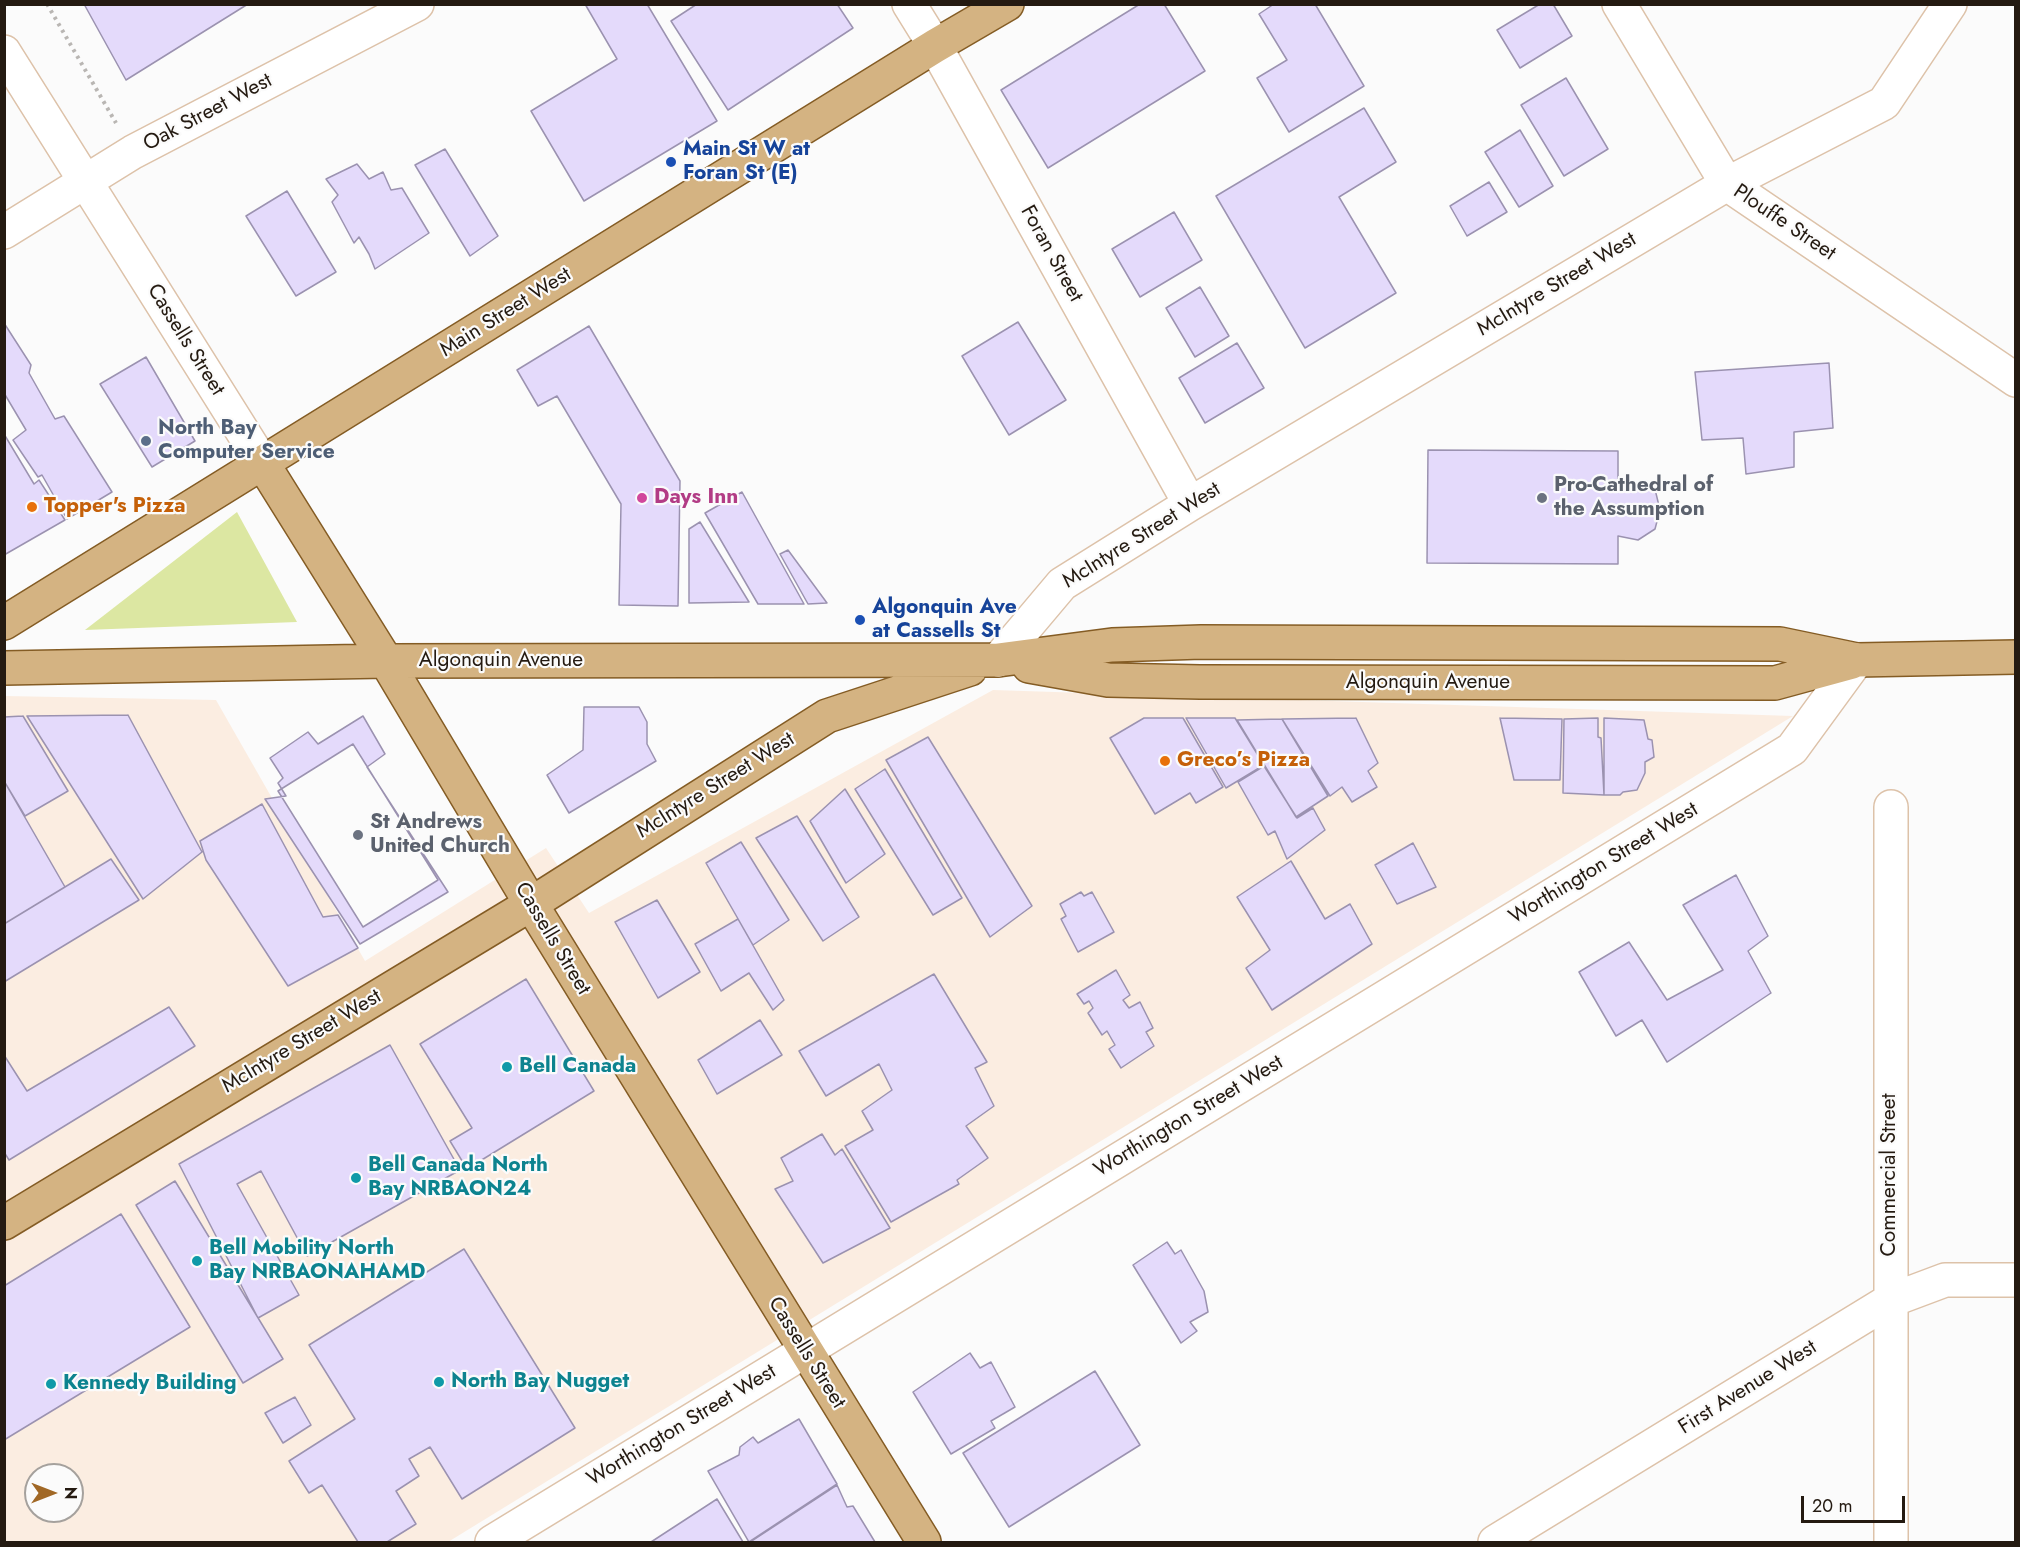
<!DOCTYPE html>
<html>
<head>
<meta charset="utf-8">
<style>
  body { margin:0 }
  #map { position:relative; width:2020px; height:1547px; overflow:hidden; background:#fbfbfb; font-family:Jost,sans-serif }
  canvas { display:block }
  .frame { position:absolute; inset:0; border:6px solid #241a11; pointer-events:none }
  .north { position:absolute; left:24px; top:1463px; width:60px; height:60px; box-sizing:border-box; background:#fbfbfb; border:2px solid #a5a19d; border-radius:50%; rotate:90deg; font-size:16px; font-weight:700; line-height:24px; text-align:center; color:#241a11 }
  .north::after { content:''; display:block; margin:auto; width:21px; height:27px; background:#a16826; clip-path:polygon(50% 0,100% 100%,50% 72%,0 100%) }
  .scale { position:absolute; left:1801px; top:1496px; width:104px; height:27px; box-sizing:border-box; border:3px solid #241a11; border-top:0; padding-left:8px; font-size:18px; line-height:21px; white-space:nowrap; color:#241a11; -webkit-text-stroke:4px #fbfbfb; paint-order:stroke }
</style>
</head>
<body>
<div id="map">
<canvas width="2020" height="1547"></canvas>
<div class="frame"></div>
<div class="north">N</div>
<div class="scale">20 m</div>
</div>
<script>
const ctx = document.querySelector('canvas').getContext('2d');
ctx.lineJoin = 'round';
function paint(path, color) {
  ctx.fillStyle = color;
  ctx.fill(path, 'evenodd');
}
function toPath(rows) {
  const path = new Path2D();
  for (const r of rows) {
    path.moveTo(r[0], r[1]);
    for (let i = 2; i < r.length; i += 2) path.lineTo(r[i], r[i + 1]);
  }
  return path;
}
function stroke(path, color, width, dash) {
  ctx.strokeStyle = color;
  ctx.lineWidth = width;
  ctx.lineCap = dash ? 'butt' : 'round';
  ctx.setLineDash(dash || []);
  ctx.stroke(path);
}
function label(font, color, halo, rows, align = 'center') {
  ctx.font = font + ' Jost,sans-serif';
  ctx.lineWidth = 4.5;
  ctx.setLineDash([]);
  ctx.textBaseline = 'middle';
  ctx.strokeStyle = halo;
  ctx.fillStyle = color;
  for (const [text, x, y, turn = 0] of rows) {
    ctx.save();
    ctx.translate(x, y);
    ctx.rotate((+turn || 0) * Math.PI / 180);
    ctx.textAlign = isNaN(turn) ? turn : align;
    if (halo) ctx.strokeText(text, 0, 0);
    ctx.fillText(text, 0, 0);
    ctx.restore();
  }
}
paint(toPath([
  [993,690,1793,716,448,1542,5,1542,5,696,216,700,365,961,546,848,589,913],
  [36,1475,72,1475,72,1511,36,1511]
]), '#fbede1');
paint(toPath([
  [237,512,297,622,85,630]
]), '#dce7a2');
const building = toPath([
  [84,4,248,4,126,80,84,4],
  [585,4,647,4,717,121,584,201,531,111,617,59,585,4],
  [697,4,837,4,853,28,728,110,671,21,697,4],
  [1140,4,1164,4,1205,71,1048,168,1001,90,1140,4],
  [1274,4,1315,4,1364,86,1289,132,1257,78,1287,60,1259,14,1274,4],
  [1540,4,1553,4,1572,36,1520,68,1497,30,1540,4],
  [1566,78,1608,149,1564,176,1521,105,1566,78],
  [1364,108,1396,162,1339,197,1396,293,1305,348,1216,196,1364,108],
  [1520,130,1553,186,1519,207,1485,152,1520,130],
  [445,149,498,236,470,256,415,165,445,149],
  [357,164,369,179,383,172,391,190,402,188,429,233,375,269,369,254,359,237,354,243,332,202,338,195,326,179,357,164],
  [1489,182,1507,212,1467,236,1450,206,1489,182],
  [287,191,336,272,296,296,246,216,287,191],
  [1174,212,1202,260,1140,297,1112,249,1174,212],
  [1200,287,1229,336,1195,357,1166,308,1200,287],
  [1018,322,1066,400,1009,435,962,356,1018,322],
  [4,323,31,365,29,373,55,419,64,416,112,492,67,519,42,475,38,477,13,440,26,430,4,393,4,323],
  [589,326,680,481,678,606,619,605,621,504,557,396,538,406,517,370,589,326],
  [1237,343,1264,388,1205,423,1179,378,1237,343],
  [146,357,195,441,152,467,100,384,146,357],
  [1829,363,1833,428,1794,432,1794,467,1746,474,1743,438,1702,440,1695,372,1829,363],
  [4,434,34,484,39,480,65,520,4,555,4,434],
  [1428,450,1618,451,1618,486,1640,482,1654,485,1660,510,1655,529,1638,540,1618,536,1618,564,1427,563,1428,450],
  [742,492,804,604,758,604,705,513,742,492],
  [700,522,749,602,689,603,689,529,700,522],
  [788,550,827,603,808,604,780,554,788,550],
  [584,707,639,707,647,722,647,744,656,761,569,813,547,775,583,750,584,707],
  [128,715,202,852,143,899,27,716,128,715],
  [23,716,68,791,25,816,4,781,4,717,23,716],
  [363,716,385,754,367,767,448,892,360,944,265,799,286,796,278,783,283,778,270,758,308,732,318,744,363,716],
  [1144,718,1183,718,1223,787,1196,803,1190,793,1155,814,1110,738,1144,718],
  [1186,718,1235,718,1264,765,1226,788,1186,718],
  [1356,718,1378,763,1368,771,1377,787,1352,802,1342,787,1330,796,1282,719,1356,718],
  [1500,718,1562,719,1560,780,1514,780,1500,718],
  [1598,718,1598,737,1601,738,1604,795,1563,793,1564,719,1598,718],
  [1604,718,1644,720,1648,739,1652,740,1654,757,1645,762,1645,773,1637,790,1623,792,1620,795,1604,795,1604,718],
  [1282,719,1328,796,1296,817,1237,720,1282,719],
  [928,737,1032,906,990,937,886,760,928,737],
  [353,744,438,880,363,927,278,791,353,744],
  [1264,766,1297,818,1313,808,1325,830,1287,859,1275,831,1268,835,1238,782,1264,766],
  [885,769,962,898,933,915,855,789,885,769],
  [4,781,65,887,4,924,4,781],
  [845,789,885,854,846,883,810,821,845,789],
  [262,804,323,917,338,915,358,948,288,986,206,860,200,841,262,804],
  [797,816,859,917,823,941,756,838,797,816],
  [741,842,789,920,753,945,706,863,741,842],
  [1413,843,1436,887,1397,904,1375,865,1413,843],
  [111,859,139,900,4,982,4,924,111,859],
  [1291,861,1325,919,1350,904,1372,944,1272,1010,1246,968,1270,950,1237,897,1291,861],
  [1736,875,1768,936,1748,951,1771,993,1667,1062,1642,1020,1616,1036,1579,972,1629,942,1667,1000,1723,970,1683,905,1736,875],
  [1081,892,1084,896,1092,892,1114,932,1078,952,1061,919,1066,916,1060,904,1081,892],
  [657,900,700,972,658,998,615,922,657,900],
  [738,919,784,1000,773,1010,749,973,721,991,695,944,738,919],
  [1116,970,1130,995,1123,1000,1129,1008,1140,1002,1153,1028,1146,1032,1154,1046,1121,1068,1109,1049,1115,1045,1107,1031,1102,1035,1088,1013,1093,1008,1089,1001,1084,1004,1077,994,1116,970],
  [934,974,987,1062,975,1068,994,1106,966,1126,988,1158,957,1180,959,1184,891,1222,845,1146,873,1130,862,1111,892,1090,879,1064,826,1096,799,1051,934,974],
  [526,979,594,1091,467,1169,450,1141,472,1128,420,1044,526,979],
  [169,1007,195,1046,9,1160,4,1152,4,1055,27,1091,169,1007],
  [760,1020,782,1055,717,1094,698,1060,760,1020],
  [390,1045,460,1170,307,1256,261,1171,237,1184,299,1295,258,1318,179,1164,390,1045],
  [822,1134,835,1155,842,1149,890,1228,823,1263,775,1189,793,1181,781,1158,822,1134],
  [175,1181,283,1359,243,1383,136,1205,175,1181],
  [121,1214,190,1327,4,1440,4,1286,121,1214],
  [1167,1242,1175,1254,1181,1250,1204,1291,1208,1312,1190,1322,1197,1331,1181,1343,1133,1265,1167,1242],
  [464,1249,575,1428,462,1499,430,1447,409,1459,419,1476,396,1491,416,1524,387,1542,358,1542,322,1485,309,1493,289,1461,355,1419,309,1345,464,1249],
  [970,1353,980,1368,991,1362,1015,1407,991,1421,995,1428,951,1454,913,1392,970,1353],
  [1095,1371,1140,1445,1009,1527,963,1453,1095,1371],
  [295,1397,311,1425,283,1443,265,1413,295,1397],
  [799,1419,837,1484,749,1542,708,1471,739,1455,740,1447,753,1437,758,1443,799,1419],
  [837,1485,847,1507,853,1506,875,1542,750,1542,837,1485],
  [717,1499,743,1542,651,1542,717,1499]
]);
paint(building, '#e4dafb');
stroke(building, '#9b92b0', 1.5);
const minor = toPath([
  [909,4,935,46,1190,504],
  [1619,4,1727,184,2016,380],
  [4,52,263,464],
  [4,232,133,152,417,4],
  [998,660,1062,584,1190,504,1727,184,1884,103,1950,4],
  [1891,807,1891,1542],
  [492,1542,1792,749,1857,660],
  [1495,1542,1889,1301,1945,1280,2016,1280]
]);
const major = toPath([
  [263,464,386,661,531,904,924,1542],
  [4,623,935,46,1007,4],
  [1029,666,1108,680,1200,682,1775,683,1852,662],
  [4,668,386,661,998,660,1112,645,1201,642,1780,644,1857,660,2016,657],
  [4,1223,531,904,827,716,970,669]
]);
stroke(minor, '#ddc2a9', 36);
stroke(major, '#845c24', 36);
stroke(toPath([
  [47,4,116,123]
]), '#b9b6b3', 4, [3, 4.5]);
stroke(minor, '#fff', 33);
stroke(major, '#d4b382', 33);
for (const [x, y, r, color] of [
  [671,162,6,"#1a4fb4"],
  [146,441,6,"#5c6f8a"],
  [642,498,6,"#d1479c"],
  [1542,498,6,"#6b7280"],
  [32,507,6,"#e8710a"],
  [860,620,6,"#1a4fb4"],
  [1165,761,6,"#e8710a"],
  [358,835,6,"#6b7280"],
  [507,1067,6,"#0f9aa8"],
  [356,1178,6,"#0f9aa8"],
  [197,1261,6,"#0f9aa8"],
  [439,1382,6,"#0f9aa8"],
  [51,1384,6,"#0f9aa8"]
]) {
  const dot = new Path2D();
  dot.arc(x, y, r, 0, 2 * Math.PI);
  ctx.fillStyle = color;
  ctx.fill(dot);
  stroke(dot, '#fbfbfb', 2);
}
label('21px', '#241a11', '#fbfbfb', [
  ["Oak Street West",208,113,-28],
  ["Plouffe Street",1784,223,34],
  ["Foran Street",1051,254,61],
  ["McIntyre Street West",1557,285,-31],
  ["Main Street West",506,313,-32],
  ["Cassells Street",185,340,58],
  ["McIntyre Street West",1142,536,-32],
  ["Algonquin Avenue",501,661],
  ["Algonquin Avenue",1428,683],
  ["McIntyre Street West",716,786,-32],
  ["Worthington Street West",1604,864,-31],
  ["Cassells Street",552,939,59],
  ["McIntyre Street West",302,1042,-31],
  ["Worthington Street West",1189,1117,-31],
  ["Commercial Street",1890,1175,-90],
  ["Cassells Street",806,1353,58],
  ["First Avenue West",1748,1388,-32],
  ["Worthington Street West",682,1426,-31]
]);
label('bold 21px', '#164399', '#fbfbfb', [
  ["Main St W at",683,150],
  ["Foran St (E)",683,174],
  ["Algonquin Ave",872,608],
  ["at Cassells St",872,632]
], 'left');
label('bold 21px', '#4e5e75', '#fbfbfb', [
  ["North Bay",158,429],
  ["Computer Service",158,453]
], 'left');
label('bold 21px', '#5b616d', '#fbfbfb', [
  ["Pro-Cathedral of",1554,486],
  ["the Assumption",1554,510],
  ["St Andrews",370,823],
  ["United Church",370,847]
], 'left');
label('bold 21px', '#b23c85', '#fbfbfb', [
  ["Days Inn",654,498]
], 'left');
label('bold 21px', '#c56008', '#fbfbfb', [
  ["Topper's Pizza",44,507],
  ["Greco’s Pizza",1177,761]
], 'left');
label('bold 21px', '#0d838f', '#fbfbfb', [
  ["Bell Canada",519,1067],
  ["Bell Canada North",368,1166],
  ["Bay NRBAON24",368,1190],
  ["Bell Mobility North",209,1249],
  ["Bay NRBAONAHAMD",209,1273],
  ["North Bay Nugget",451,1382],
  ["Kennedy Building",63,1384]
], 'left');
</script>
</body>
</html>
